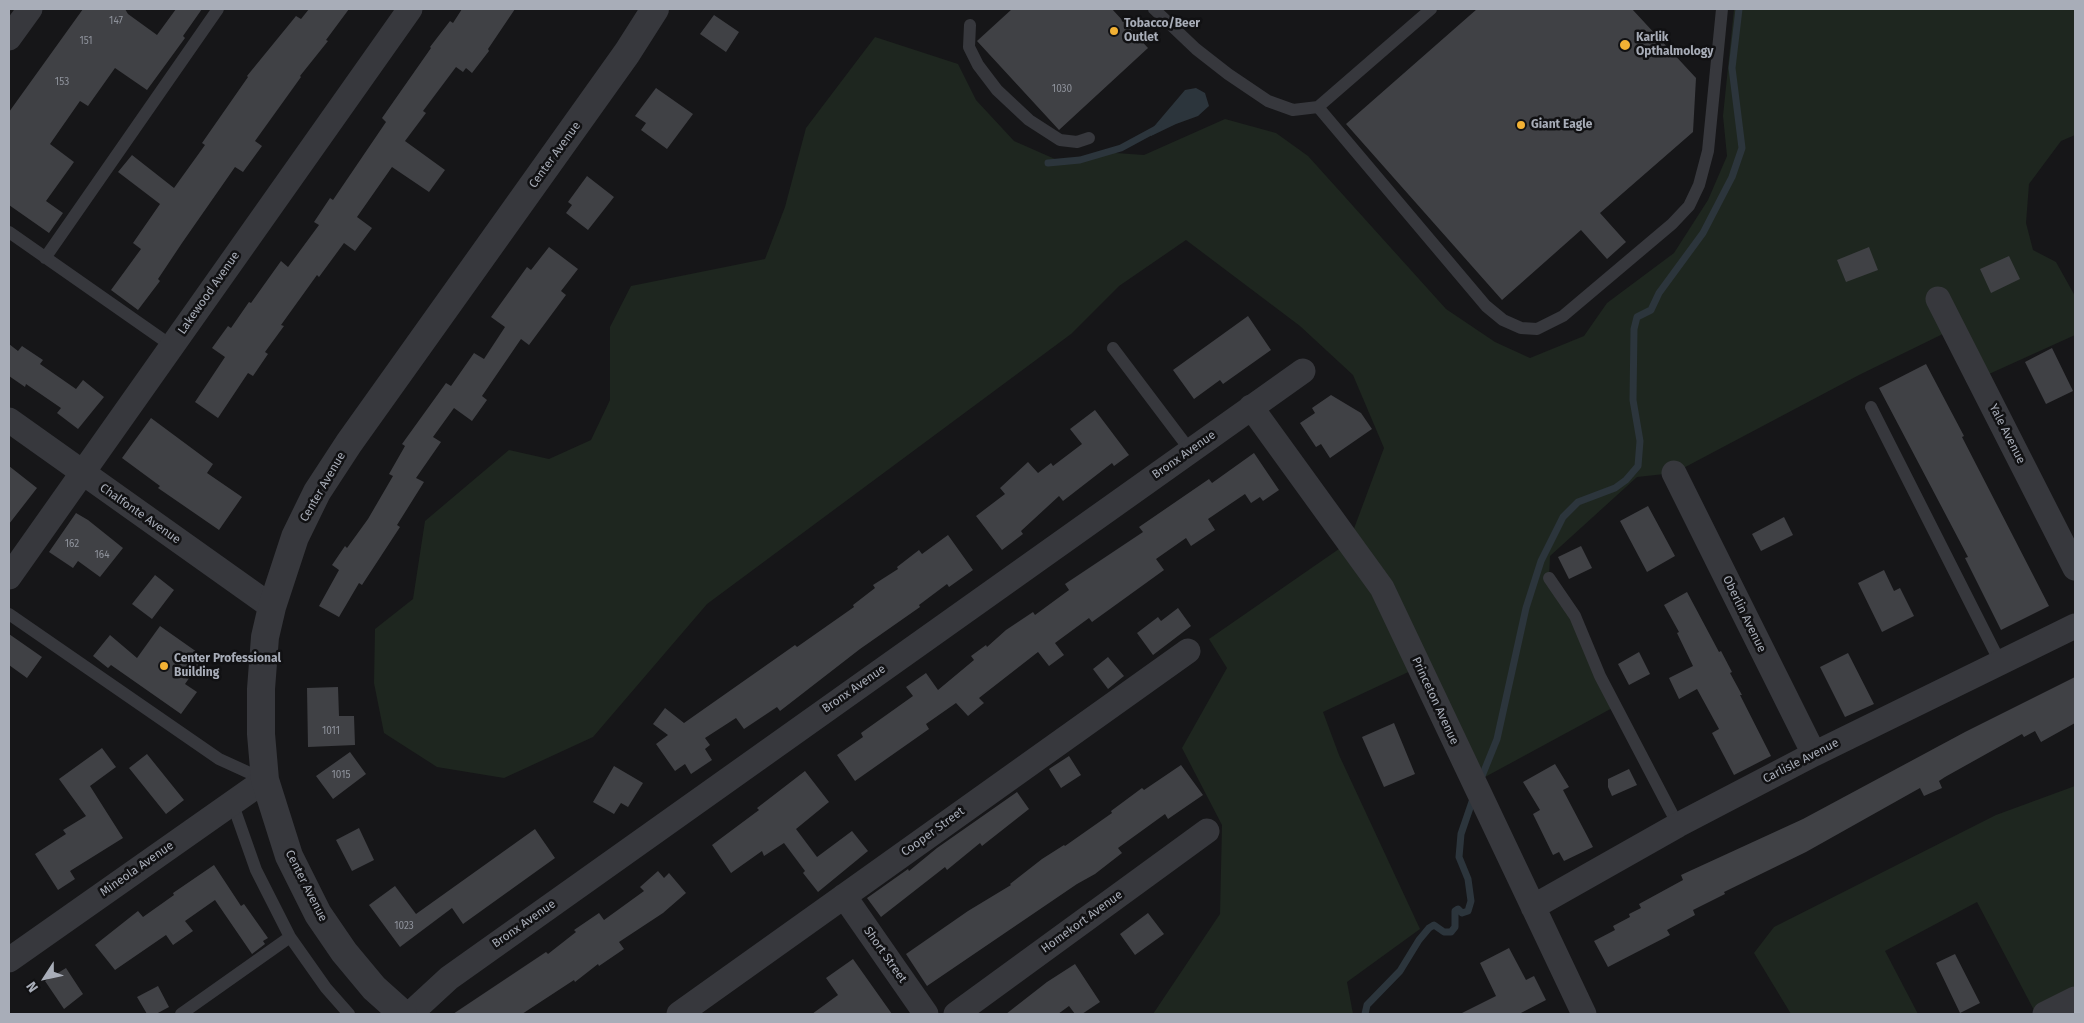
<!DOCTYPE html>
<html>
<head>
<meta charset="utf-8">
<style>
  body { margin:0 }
  #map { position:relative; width:2084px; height:1023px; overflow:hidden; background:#161618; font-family:"Fira Sans",sans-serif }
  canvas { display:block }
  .frame { position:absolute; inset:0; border:10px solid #a8adb8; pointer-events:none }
  .north { position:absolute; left:20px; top:953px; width:50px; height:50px; -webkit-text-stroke:4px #111113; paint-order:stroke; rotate:235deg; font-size:14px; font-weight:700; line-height:20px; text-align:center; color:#a8adb8 }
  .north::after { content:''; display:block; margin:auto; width:18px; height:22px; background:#a8adb8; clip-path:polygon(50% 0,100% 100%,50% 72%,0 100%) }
</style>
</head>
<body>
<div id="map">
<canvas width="2084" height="1023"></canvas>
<div class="frame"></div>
<div class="north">N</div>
</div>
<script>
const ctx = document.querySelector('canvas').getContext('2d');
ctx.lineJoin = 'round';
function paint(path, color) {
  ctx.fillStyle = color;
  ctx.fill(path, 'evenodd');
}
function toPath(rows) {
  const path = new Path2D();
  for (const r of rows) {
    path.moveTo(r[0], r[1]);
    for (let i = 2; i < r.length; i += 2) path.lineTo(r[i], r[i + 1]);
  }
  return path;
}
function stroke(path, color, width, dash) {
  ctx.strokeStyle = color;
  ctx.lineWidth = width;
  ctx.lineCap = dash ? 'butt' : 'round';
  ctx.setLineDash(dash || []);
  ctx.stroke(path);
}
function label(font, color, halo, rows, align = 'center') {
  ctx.font = font + ' "Fira Sans",sans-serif';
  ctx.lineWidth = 5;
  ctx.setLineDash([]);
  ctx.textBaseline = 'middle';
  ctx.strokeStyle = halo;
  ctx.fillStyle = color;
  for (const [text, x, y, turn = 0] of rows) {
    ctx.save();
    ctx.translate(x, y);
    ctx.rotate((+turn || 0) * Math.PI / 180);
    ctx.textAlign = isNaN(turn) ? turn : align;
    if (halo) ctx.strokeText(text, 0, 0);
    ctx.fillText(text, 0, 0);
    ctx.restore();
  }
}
paint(toPath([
  [1734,9,2075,9,2075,135,2061,141,2029,184,2026,223,2033,250,2056,262,2075,296,2075,335,1978,379,1953,329,1859,375,1674,473,1637,477,1550,556,1549,578,1616,706,1474,783,1419,667,1323,712,1339,755,1420,929,1347,982,1353,1014,1153,1014,1220,914,1222,825,1182,748,1227,668,1209,639,1349,542,1384,448,1353,375,1300,326,1186,240,1119,286,1071,334,707,604,593,737,504,778,437,767,384,733,374,683,375,629,413,599,425,521,509,450,549,459,591,440,610,400,610,327,631,286,765,259,785,207,806,128,875,37,958,64,976,100,1014,141,1064,163,1102,152,1144,155,1225,119,1276,133,1308,156,1446,309,1495,342,1530,358,1584,336,1607,303,1674,253,1708,200,1727,156,1723,116],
  [2075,786,2075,999,2036,1014,1977,902,1885,951,1918,1014,1791,1014,1754,953,1774,927,1996,815]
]), '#1e261f');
paint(toPath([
  [1196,88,1205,93,1209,106,1198,116,1176,124,1151,136,1151,130,1185,90]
]), '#2c353c');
stroke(toPath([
  [1048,163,1080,160,1121,148,1158,128],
  [1480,781,1497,739,1526,608,1541,561,1563,517,1578,502,1615,488,1626,480,1638,466,1640,441,1633,400,1634,329,1637,317,1651,310,1659,293,1703,233,1732,177,1742,148,1732,68,1739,9],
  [1365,1014,1367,1005,1400,971,1419,940,1429,928,1434,925,1444,932,1451,932,1455,927,1455,911,1458,909,1462,913,1468,911,1471,901,1468,879,1459,857,1461,834,1474,796]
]), '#2c353c', 7);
paint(toPath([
  [83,9,125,9,128,14,157,35,176,9,202,9,183,36,185,38,147,90,115,68,88,106,80,101,50,144,74,162,46,201,63,213,49,233,9,205,9,112],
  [309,9,349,9,326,40,328,41,300,76,301,77,255,141,262,146,243,172,235,167,182,243,158,279,160,281,138,310,111,290,141,249,133,243,160,204,118,172,132,155,174,188,205,145,202,143,248,77,247,76,296,16,301,19],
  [462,9,515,9,488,49,489,51,472,73,466,68,463,72,456,67,423,111,426,113,405,141,445,170,429,192,392,167,357,217,372,228,355,251,344,243,319,277,317,275,281,325,284,326,265,352,268,354,253,376,248,373,218,418,195,402,225,357,212,348,228,326,231,328,249,302,251,303,281,261,288,267,319,225,314,222,330,198,333,200,386,122,382,118,431,48,430,47,450,21,453,23],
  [1012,9,1112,9,1148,48,1059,130,977,41],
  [1477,9,1632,9,1696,78,1693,132,1600,213,1626,242,1607,259,1581,230,1502,300,1346,124],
  [714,15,739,32,726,52,700,34],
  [656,88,693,114,667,149,641,130,646,123,635,116],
  [587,176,614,197,588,230,566,213,572,205,568,202],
  [549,247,578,269,561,291,566,295,529,345,521,339,482,396,487,400,472,421,454,408,433,437,441,442,416,478,424,482,397,525,400,527,362,585,359,583,339,617,319,606,339,570,332,565,345,546,347,548,368,519,393,476,389,474,405,446,402,444,446,383,451,386,474,353,484,359,505,327,491,317,527,267,531,270],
  [1869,247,1878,270,1846,282,1837,260],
  [2009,256,2020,279,1991,293,1980,269],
  [1248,316,1271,350,1223,384,1220,380,1194,399,1173,370],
  [9,344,18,351,22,346,43,360,40,364,76,389,83,380,104,397,78,429,57,413,61,408,26,384,25,387,9,376],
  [2052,348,2073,391,2046,404,2025,362],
  [1926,364,1964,436,1962,437,2049,606,2001,630,1965,558,1968,557,1879,388],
  [1331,395,1361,413,1372,429,1330,458,1321,444,1316,447,1300,423,1315,413,1312,408],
  [1095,410,1129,455,1114,466,1112,463,1063,501,1059,496,1021,531,1023,534,1002,550,976,516,1005,494,1000,488,1028,462,1038,473,1051,463,1053,466,1082,444,1070,429],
  [151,418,213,464,207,473,242,497,219,530,158,488,160,486,122,458],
  [1254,453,1279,490,1263,501,1260,497,1251,503,1245,494,1208,519,1215,530,1191,546,1186,538,1156,559,1164,570,1092,622,1089,618,1055,643,1064,655,1049,666,1038,652,979,698,984,703,968,716,956,703,926,724,929,729,855,781,837,755,863,737,861,733,913,696,906,687,926,673,938,690,974,660,971,656,986,645,987,647,1006,630,1033,612,1035,615,1069,590,1065,584,1143,532,1139,527,1209,479,1212,483],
  [9,466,37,488,9,524],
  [1648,506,1675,556,1647,572,1620,521],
  [76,513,88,520,123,548,100,577,78,561,73,568,49,552],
  [1784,517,1793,535,1761,551,1752,534],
  [948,535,973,570,949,587,947,584,919,605,920,607,860,649,780,711,777,707,744,729,736,718,705,738,710,745,705,749,712,760,691,774,685,764,675,771,656,744,668,735,653,724,665,708,684,723,795,645,797,647,854,607,853,605,875,588,873,585,898,569,897,567,919,550,922,554],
  [1581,546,1592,568,1569,579,1558,557],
  [1884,570,1894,591,1900,588,1914,616,1882,632,1858,583],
  [155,575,174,590,152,619,132,604],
  [1687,592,1719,652,1721,651,1732,672,1730,673,1742,695,1740,695,1771,756,1734,775,1712,733,1719,729,1697,689,1679,699,1669,678,1693,666,1677,633,1679,632,1664,605],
  [1178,608,1191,626,1153,655,1137,633,1158,617,1161,621],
  [160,626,204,657,185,684,197,692,181,714,111,665,108,668,93,656,110,635,137,658],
  [9,634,42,657,27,678,9,665],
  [1639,652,1650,674,1629,685,1618,664],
  [1848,653,1874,704,1845,717,1820,667],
  [1108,657,1124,676,1108,689,1093,669],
  [2075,677,2075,723,2041,742,2035,731,2024,737,2022,734,1945,777,1939,781,1942,788,1924,796,1920,788,1806,852,1724,892,1725,894,1693,910,1695,915,1667,930,1670,935,1608,967,1594,941,1615,930,1613,926,1630,917,1629,914,1641,908,1639,904,1683,880,1681,875,1803,819,1965,732],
  [338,687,339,716,354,716,355,745,308,747,307,688],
  [1394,723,1415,774,1384,787,1362,737],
  [102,748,116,767,90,786,123,838,70,871,75,879,58,890,35,854,66,834,63,830,86,816,59,779],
  [350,752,366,774,333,799,316,776],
  [147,754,184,800,166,814,129,768],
  [1069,756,1081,775,1061,788,1049,769],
  [1555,764,1569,787,1563,790,1593,847,1564,861,1559,852,1553,855,1533,814,1540,810,1523,782],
  [1181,765,1203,795,1168,819,1165,814,1118,848,1122,853,1095,874,1077,884,927,986,906,954,968,911,1011,885,1010,884,1042,859,1064,845,1065,846,1112,813,1111,811,1142,788,1144,790],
  [614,766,643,783,628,807,621,803,614,814,593,802],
  [1629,769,1637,785,1612,796,1608,787,1608,779],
  [805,771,829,802,796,829,817,857,852,831,868,851,818,892,803,873,805,871,784,843,764,856,762,851,731,873,712,845,759,810,757,808],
  [1017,792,1029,809,982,846,980,843,947,870,945,867,881,917,867,898,908,869,909,871,937,848],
  [359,828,374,860,352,871,336,840],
  [535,829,555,858,463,924,452,908,400,947,369,905,395,886,416,914],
  [214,865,241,906,244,904,268,938,263,941,265,944,252,954,215,900,185,921,193,931,173,945,166,935,115,970,95,945,138,911,143,917,174,895,173,893],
  [658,871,664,878,669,873,686,893,663,913,619,942,624,949,599,966,598,964,575,982,574,980,522,1014,453,1014,546,952,548,954,576,932,574,930,599,913,604,920,644,891,640,887],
  [1148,913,1164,934,1135,955,1120,934],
  [1509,948,1526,980,1534,976,1546,1000,1519,1014,1460,1014,1496,996,1480,963],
  [1955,954,1980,1003,1960,1013,1936,963],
  [853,959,892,1014,812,1014,838,995,826,978],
  [1075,964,1100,1002,1082,1014,1075,1014,1069,1006,1058,1014,1006,1014,1047,982],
  [66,968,83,994,64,1009,45,981],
  [158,986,169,1007,156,1014,147,1014,137,997]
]), '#404145');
stroke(toPath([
  [1154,9,1196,49,1228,74,1268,101,1293,110,1318,107,1431,9],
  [970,25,969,47,978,65,997,90,1029,120,1060,140,1077,142,1089,138],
  [1318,107,1486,306,1503,320,1521,328,1537,329,1563,316,1672,224,1689,206,1699,185,1708,151,1722,9],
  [9,232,172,346],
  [45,258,218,9],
  [1113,348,1190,450],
  [1871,407,2000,662],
  [1549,578,1575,616,1600,676,1678,825],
  [9,614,219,759,265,780],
  [232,802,256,870,290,937,326,988,349,1014],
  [181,1014,290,937]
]), '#37383d', 12);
stroke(toPath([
  [9,38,30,9],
  [1938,299,2075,568],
  [1251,407,1382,588,1584,1014],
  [9,420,272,607],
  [1674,473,1814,754],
  [9,577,410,9],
  [844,896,926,1014],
  [1533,907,1678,825,1814,754,2075,626],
  [9,960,265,780],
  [410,1014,449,978,1303,371],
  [679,1014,1188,651],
  [956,1014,1207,831],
  [2045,1014,2075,999]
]), '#37383d', 25);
stroke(toPath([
  [403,1014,374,988,344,952,318,914,289,856,265,780,261,734,261,689,265,637,272,607,295,537,317,492,349,443,627,53,655,9]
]), '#37383d', 28);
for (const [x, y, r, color] of [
  [1114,31,5,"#f2b134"],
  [1625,45,6,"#f2b134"],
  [1521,125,5,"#f2b134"],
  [164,666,5,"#f2b134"]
]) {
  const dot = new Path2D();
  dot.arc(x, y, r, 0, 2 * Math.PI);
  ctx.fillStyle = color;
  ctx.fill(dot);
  stroke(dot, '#111113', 2);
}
label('10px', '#8e929b', null, [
  ["147",116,21],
  ["151",86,41],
  ["153",62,82],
  ["1030",1062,89],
  ["162",72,544],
  ["164",102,555],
  ["1011",331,731],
  ["1015",341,775],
  ["1023",404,926]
]);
label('bold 12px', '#a8adb8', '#111113', [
  ["Tobacco/Beer",1124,24],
  ["Outlet",1124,38],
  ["Karlik",1636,38],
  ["Opthalmology",1636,52],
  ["Giant Eagle",1531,125],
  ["Center Professional",174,659],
  ["Building",174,673]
], 'left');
label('12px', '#a8adb8', '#111113', [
  ["Center Avenue",555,155,-54],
  ["Lakewood Avenue",209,293,-55],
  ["Yale Avenue",2007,434,63],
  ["Bronx Avenue",1184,455,-35],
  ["Center Avenue",323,487,-60],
  ["Chalfonte Avenue",140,514,35],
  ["Oberlin Avenue",1744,614,64],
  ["Bronx Avenue",854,689,-35],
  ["Princeton Avenue",1435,701,65],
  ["Carlisle Avenue",1801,761,-27],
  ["Cooper Street",933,832,-36],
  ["Mineola Avenue",137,869,-35],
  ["Center Avenue",306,886,63],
  ["Homekort Avenue",1082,922,-36],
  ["Bronx Avenue",524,924,-35],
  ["Short Street",885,955,55]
]);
</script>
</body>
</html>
